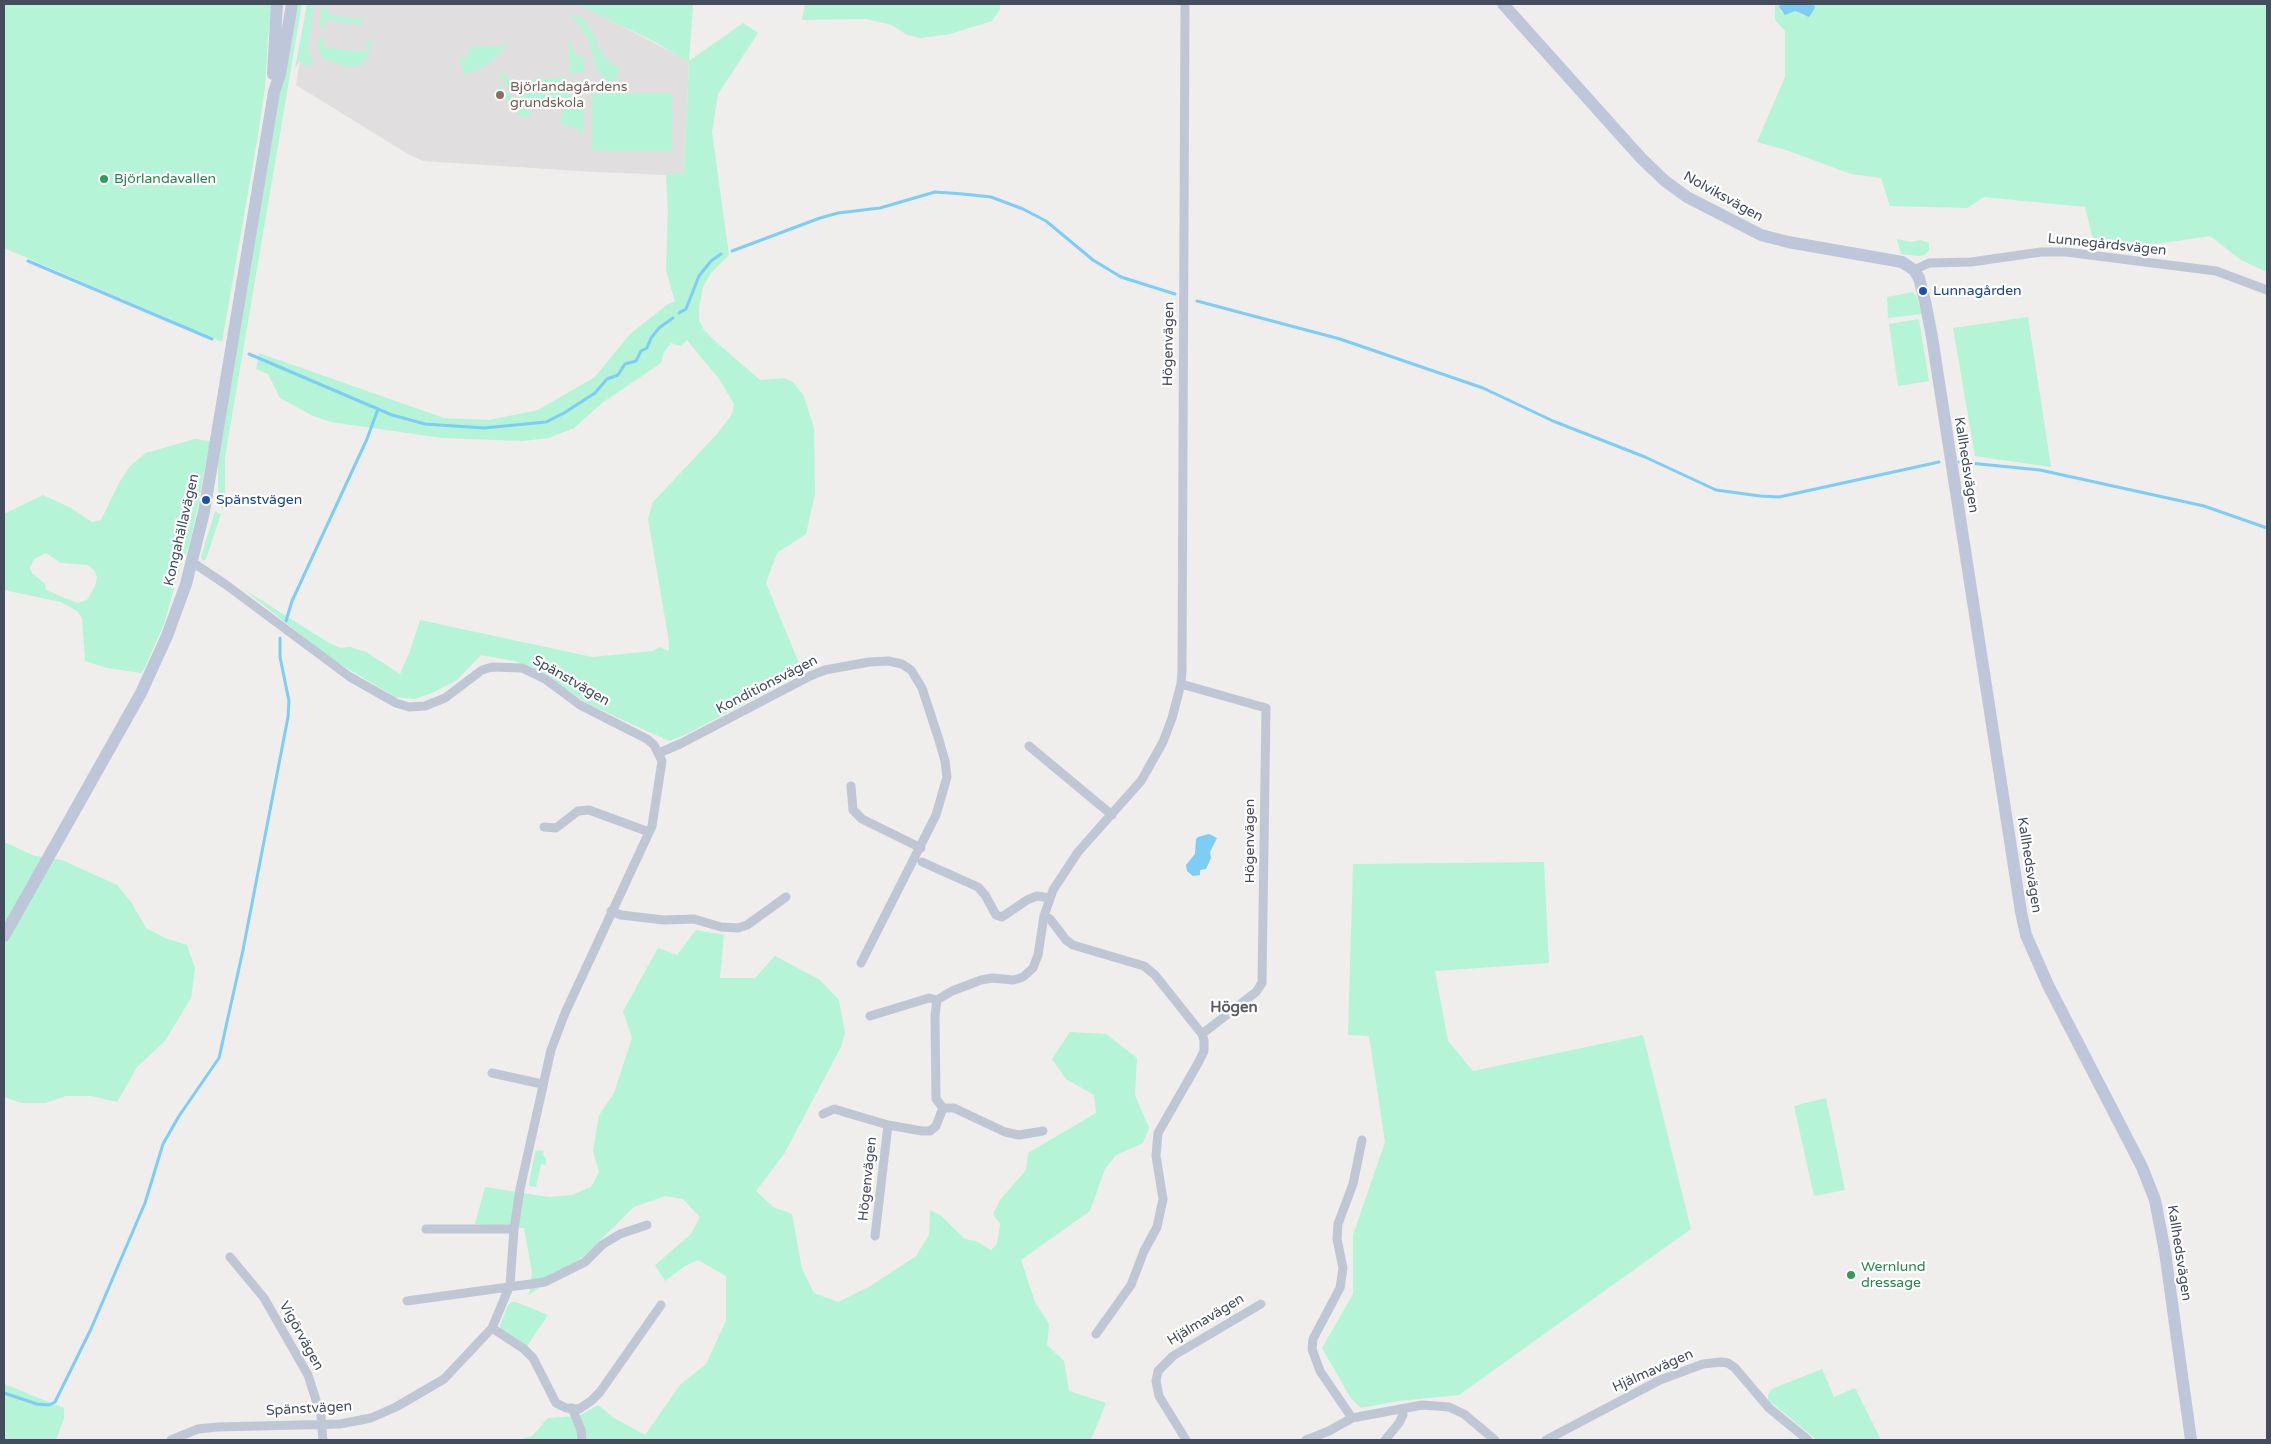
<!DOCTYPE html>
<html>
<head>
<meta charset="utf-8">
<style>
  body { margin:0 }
  #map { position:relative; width:2271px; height:1444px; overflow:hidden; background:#f0eded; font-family:"Varela Round",sans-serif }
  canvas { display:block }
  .frame { position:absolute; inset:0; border:5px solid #434d5d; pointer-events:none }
</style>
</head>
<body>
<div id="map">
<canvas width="2271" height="1444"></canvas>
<div class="frame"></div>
</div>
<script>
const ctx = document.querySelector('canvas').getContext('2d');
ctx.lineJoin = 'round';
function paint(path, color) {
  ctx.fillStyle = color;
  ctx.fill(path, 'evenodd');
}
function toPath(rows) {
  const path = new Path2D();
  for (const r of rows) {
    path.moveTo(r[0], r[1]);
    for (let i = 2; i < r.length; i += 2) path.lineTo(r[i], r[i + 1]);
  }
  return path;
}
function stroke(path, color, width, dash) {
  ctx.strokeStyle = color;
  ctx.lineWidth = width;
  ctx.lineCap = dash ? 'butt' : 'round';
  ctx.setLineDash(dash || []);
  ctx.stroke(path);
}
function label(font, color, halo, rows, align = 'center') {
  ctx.font = font + ' "Varela Round",sans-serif';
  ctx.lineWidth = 4.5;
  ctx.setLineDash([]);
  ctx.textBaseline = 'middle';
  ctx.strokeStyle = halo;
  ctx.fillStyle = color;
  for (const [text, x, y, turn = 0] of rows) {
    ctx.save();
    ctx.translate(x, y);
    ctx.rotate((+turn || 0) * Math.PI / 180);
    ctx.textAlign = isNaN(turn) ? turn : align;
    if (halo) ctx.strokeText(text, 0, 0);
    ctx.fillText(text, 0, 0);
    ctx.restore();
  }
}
paint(toPath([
  [309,4,576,4,596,13,689,61,684,174,666,175,595,172,438,162,423,161,408,154,296,85]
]), '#e1dedf');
paint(toPath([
  [4,4,273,4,268,38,265,87,257,141,222,342,4,248],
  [298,4,302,4,225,457,225,503,222,509,218,488,218,462,280,88],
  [307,4,314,4,309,41,309,53,313,62,305,68,304,63,300,61,295,68],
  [576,4,693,4,689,61,743,23,758,33,718,94,712,132,729,255,711,273,703,287,699,307,699,320,704,330,716,342,760,380,784,378,793,382,804,396,814,428,815,494,806,534,777,553,766,583,803,673,685,735,669,741,590,705,532,668,515,661,481,655,457,680,434,692,415,699,395,697,330,658,242,588,329,643,341,648,350,647,366,652,400,674,410,651,420,620,592,657,653,651,659,647,669,651,668,636,648,519,653,502,717,434,732,414,734,404,719,379,687,340,681,346,671,343,664,352,661,363,602,403,574,428,549,438,523,441,442,438,331,422,313,416,280,398,268,374,256,369,259,353,444,418,489,420,538,410,595,377,630,334,668,304,675,302,666,270,668,209,666,175,684,173,689,62,655,42],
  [805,4,1000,4,1000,9,992,21,950,34,921,38,907,35,892,25,866,19,802,20],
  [1775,4,1781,4,1779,7,1781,12,1795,11,1804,16,1815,8,1814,4,2267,4,2267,272,2241,260,2210,236,2156,244,2094,243,2085,207,1984,197,1967,208,1890,206,1881,178,1851,174,1786,150,1757,142,1785,77,1785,31,1775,20],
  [325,6,328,6,328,15,363,19,362,25,326,20,325,28,322,27,320,24,322,7],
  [570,14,580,17,585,21,598,42,595,44,599,50,602,48,605,59,620,68,615,81,609,82,597,71,589,39],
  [320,39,324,39,323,47,366,52,368,40,372,41,367,59,357,66,346,67,323,59,317,45,318,40],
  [568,41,571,41,574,54,584,59,585,71,570,74],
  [508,46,485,66,465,75,464,73,459,58,467,58,469,47],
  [503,72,511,83,568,76,562,82,561,87,568,95,580,87,584,79,584,86,575,96,556,105,533,104,519,97,506,86,499,74],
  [499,85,509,95,527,107,532,116,525,117,516,114,506,98,495,95],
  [672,93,672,151,592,151,592,93],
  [584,95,583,134,582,136,576,128,562,125,560,118,565,108],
  [1897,239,1911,242,1920,240,1929,243,1929,250,1925,255,1920,256,1901,254],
  [1913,292,1917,297,1922,314,1888,318,1887,297],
  [2028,317,2051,467,1975,456,1953,328],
  [1919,319,1929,381,1898,386,1889,324],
  [195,439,210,441,198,506,189,547,180,567,164,624,144,669,141,673,107,668,85,661,82,618,77,611,61,602,4,590,4,514,43,495,71,508,92,522,101,520,119,483,130,466,146,453],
  [46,553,61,563,88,565,95,571,97,577,95,586,87,600,77,603,46,590,45,584,32,573,30,568,34,559],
  [215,511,221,514,206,559,203,561,201,557],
  [4,842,35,856,62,860,117,885,131,902,146,928,165,938,187,945,195,968,191,998,165,1041,137,1067,117,1102,91,1096,66,1096,45,1103,22,1103,4,1097],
  [1544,862,1549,963,1435,971,1448,1041,1473,1071,1643,1035,1691,1229,1459,1395,1398,1401,1361,1408,1350,1397,1322,1348,1353,1294,1353,1235,1385,1142,1369,1036,1348,1035,1353,864],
  [696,930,724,935,720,978,755,978,775,956,820,980,839,1000,845,1033,841,1047,784,1154,756,1191,773,1207,792,1214,802,1269,814,1293,838,1302,869,1287,916,1256,929,1235,930,1210,940,1215,965,1239,976,1241,991,1250,997,1244,1000,1224,993,1214,1000,1200,1026,1170,1028,1153,1096,1113,1094,1095,1066,1079,1052,1059,1070,1032,1106,1034,1137,1058,1135,1095,1149,1128,1143,1143,1116,1155,1105,1169,1090,1211,1021,1260,1035,1302,1049,1324,1047,1345,1064,1361,1069,1391,1106,1403,1091,1440,519,1440,532,1436,548,1418,579,1416,598,1405,614,1418,645,1435,680,1385,706,1364,726,1321,726,1276,698,1260,685,1266,665,1281,655,1265,690,1235,700,1217,683,1199,665,1196,634,1207,584,1256,529,1295,532,1272,524,1228,475,1224,485,1187,549,1197,572,1195,591,1187,599,1172,593,1151,599,1115,614,1093,632,1038,623,1011,658,948,677,955],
  [1826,1098,1845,1190,1814,1196,1794,1106],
  [538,1150,544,1151,543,1155,546,1159,546,1165,541,1164,536,1187,530,1186,529,1183,535,1152],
  [511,1302,516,1302,548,1315,527,1346,524,1346,502,1330,500,1326,507,1307],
  [1822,1369,1834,1397,1855,1388,1880,1438,1878,1440,1817,1440,1768,1400,1768,1394,1772,1389],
  [4,1384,64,1408,64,1418,56,1440,4,1440]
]), '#b5f4d6');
paint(toPath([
  [1781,4,1814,4,1815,8,1809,17,1795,11,1785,15,1779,7],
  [1209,834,1217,838,1210,852,1211,858,1206,869,1200,870,1200,875,1193,876,1187,871,1186,865,1195,854,1196,839,1198,837]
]), '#7dcdf5');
stroke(toPath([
  [732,251,820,218,838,213,880,208,935,192,963,194,991,197,1023,209,1046,221,1093,260,1121,277,1175,294],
  [28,261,212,339],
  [1197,301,1340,339,1483,388,1553,421,1645,457,1716,490,1760,496,1779,497,1939,462],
  [679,313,686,309,699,276,711,261,721,254],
  [249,354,392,415,425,424,484,428,546,422,564,413,595,393,607,379,618,375,625,364,636,361,641,351,647,348,651,338,659,328,673,318],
  [1959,462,2040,470,2204,506,2267,528],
  [286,621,292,601,367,439,378,409],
  [4,1393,37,1404,49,1405,55,1402,91,1329,145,1203,163,1144,179,1116,219,1058,243,950,288,717,289,701,280,657,280,638]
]), '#7dcdf5', 3);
stroke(toPath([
  [1914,270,1929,263,1971,262,2041,252,2066,252,2216,271,2267,290],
  [1181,684,1266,708,1262,983,1256,992,1202,1034],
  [1029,746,1112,815],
  [659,753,680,744,810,676,825,670,869,662,888,661,902,664,911,670,922,688,939,740,945,761,947,777,936,815,861,963],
  [851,786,853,810,862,819,921,848],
  [544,827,556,828,578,811,589,810,649,832],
  [922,862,978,887,985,895,996,915,1002,917,1027,900,1037,896,1050,898],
  [611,911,621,915,664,920,694,919,721,927,738,928,747,925,786,897],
  [1044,916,1050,919,1066,940,1073,945,1144,966,1155,975,1202,1034,1204,1040,1204,1051,1197,1065,1158,1133,1156,1156,1163,1199,1157,1227,1144,1251,1131,1285,1096,1334],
  [870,1016,929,998,937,1000],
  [492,1073,542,1084],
  [943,1108,954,1108,1005,1132,1019,1135,1043,1131],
  [823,1114,834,1109,888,1125,922,1131,930,1131,936,1126,943,1108,936,1099,935,1016,937,1000,952,991,981,980,992,978,1013,980,1017,979,1023,977,1033,968,1038,955,1044,916,1053,890,1078,852,1141,781,1163,742,1172,718,1181,684,1182,671,1185,4],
  [426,1229,514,1229],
  [875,1236,888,1125],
  [230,1257,264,1298,308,1375,321,1416,323,1440],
  [407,1301,545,1282,585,1262,602,1245,620,1234,647,1225],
  [492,1328,524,1349,533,1358,556,1403,566,1408,579,1409,591,1401,600,1392,661,1305],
  [572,1408,581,1430,582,1440],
  [1352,1418,1320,1371,1312,1349,1313,1339,1340,1288,1343,1268,1337,1239,1338,1224,1353,1184,1362,1140],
  [171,1440,198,1429,217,1427,340,1424,371,1418,396,1407,444,1379,492,1328,510,1285,514,1229,520,1189,551,1050,565,1013,652,826,662,761,654,745,647,739,580,705,545,679,522,668,492,667,482,670,445,698,425,706,409,707,396,703,350,677,225,584,192,562],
  [1186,1440,1159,1396,1156,1381,1158,1371,1173,1356,1261,1304],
  [1306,1440,1329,1431,1352,1418,1422,1405,1449,1407,1464,1414,1495,1440],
  [1385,1440,1399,1423,1403,1415,1402,1410],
  [1546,1440,1660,1380,1703,1364,1721,1362,1728,1363,1735,1368,1769,1408,1808,1440]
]), '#bfc7d4', 9);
stroke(toPath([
  [1503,4,1641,158,1665,181,1687,197,1761,235,1788,242,1902,262,1914,270,1919,278,1925,301,1932,337,2021,912,2026,935,2048,985,2142,1167,2155,1200,2165,1252,2191,1440],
  [273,74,277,4],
  [4,936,141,693,167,636,186,584,204,512,274,92,280,74,292,4]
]), '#bdc7d9', 12);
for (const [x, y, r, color] of [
  [500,95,5,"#8d6e63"],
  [104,179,5,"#2e9e5b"],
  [1923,291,5,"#1a4fb4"],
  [206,500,5,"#1a4fb4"],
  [1851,1275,5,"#2e9e5b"]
]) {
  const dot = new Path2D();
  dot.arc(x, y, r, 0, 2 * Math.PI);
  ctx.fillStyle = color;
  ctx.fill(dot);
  stroke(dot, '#fff', 2);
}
label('14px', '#785e54', '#fff', [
  ["Björlandagårdens",510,87],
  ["grundskola",510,103]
], 'left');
label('14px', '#27864d', '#fff', [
  ["Björlandavallen",114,179],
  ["Wernlund",1861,1267],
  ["dressage",1861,1283]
], 'left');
label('14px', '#434d5d', '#fff', [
  ["Nolviksvägen",1723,197,29],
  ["Lunnegårdsvägen",2107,245,6],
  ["Högenvägen",1169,344,-89],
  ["Kallhedsvägen",1966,465,81],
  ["Kongahällavägen",182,530,-77],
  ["Spänstvägen",571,681,30],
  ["Konditionsvägen",767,685,-27],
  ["Högenvägen",1250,841,-90],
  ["Kallhedsvägen",2029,865,81],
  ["Högenvägen",868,1179,-84],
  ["Kallhedsvägen",2179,1253,81],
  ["Hjälmavägen",1206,1320,-31],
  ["Vigörvägen",301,1336,61],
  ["Hjälmavägen",1653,1371,-24],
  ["Spänstvägen",309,1409,-3]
]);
label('14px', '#164399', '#fff', [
  ["Lunnagården",1933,291],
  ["Spänstvägen",216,500]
], 'left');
label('bold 15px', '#595c63', '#fff', [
  ["Högen",1234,1008]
]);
</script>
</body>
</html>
